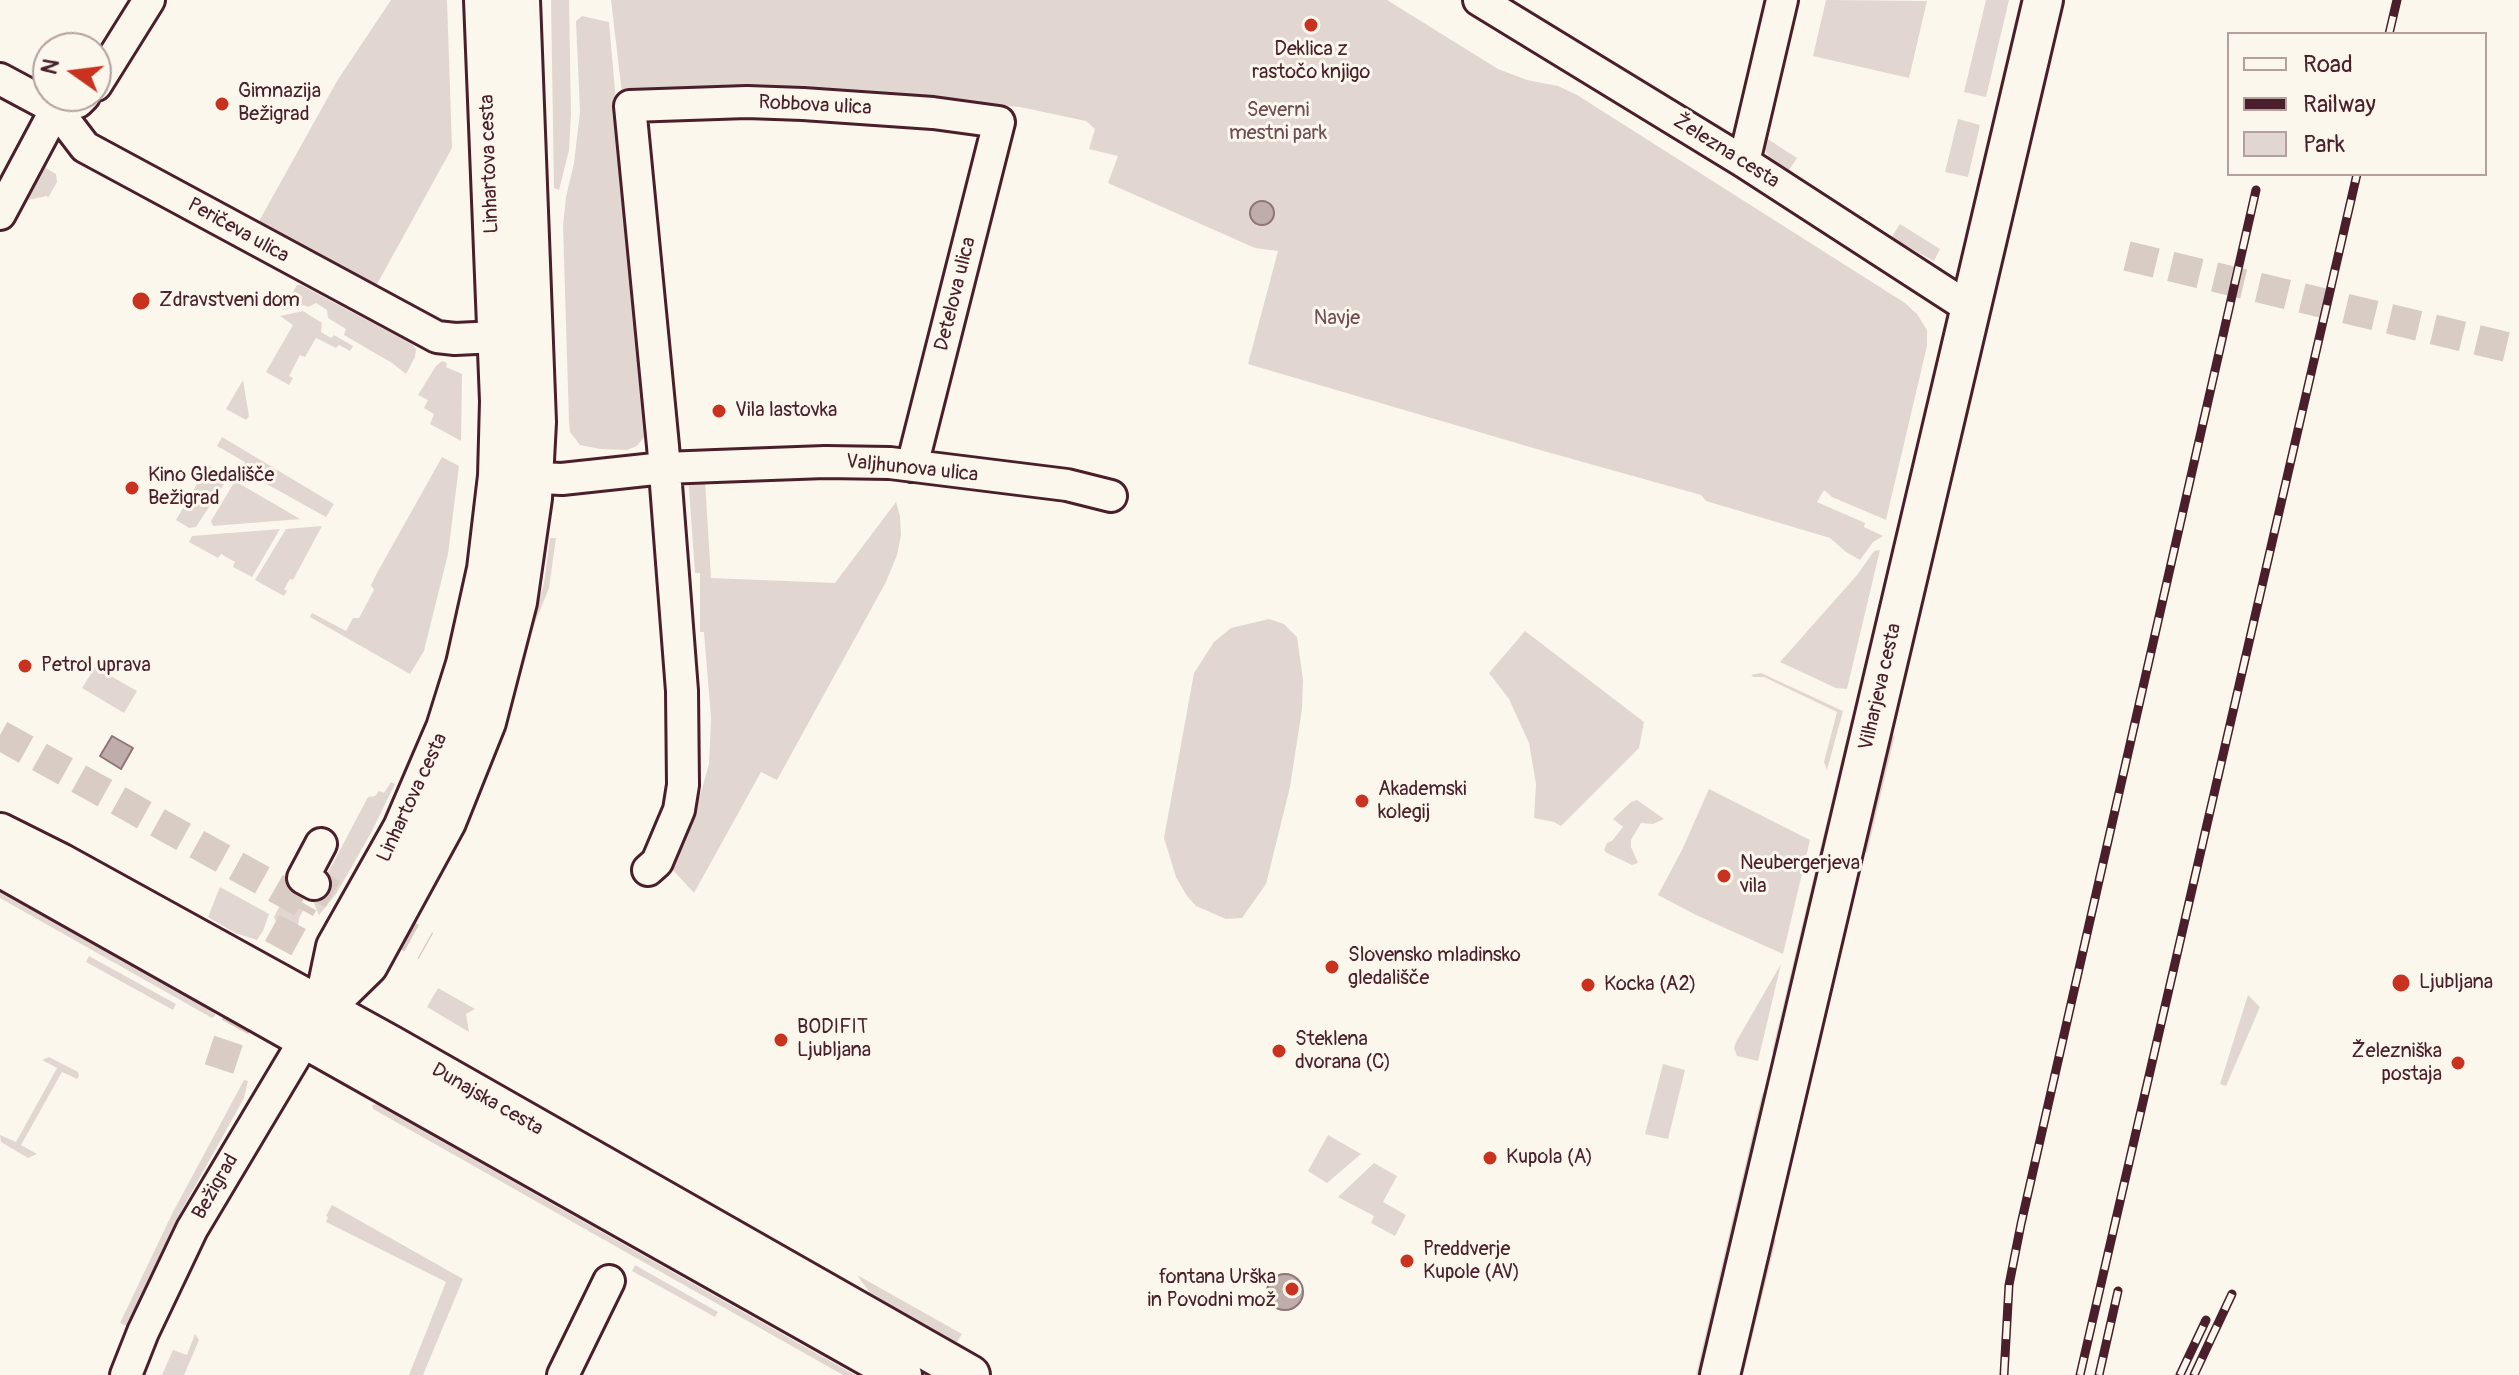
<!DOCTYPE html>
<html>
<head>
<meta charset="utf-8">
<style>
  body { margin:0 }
  #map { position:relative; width:2519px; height:1375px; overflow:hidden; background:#fbf7ec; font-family:Pangolin,sans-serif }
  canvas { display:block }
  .legend { position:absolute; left:2227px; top:32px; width:260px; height:144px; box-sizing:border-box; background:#fbf7ec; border:2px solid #b4a19f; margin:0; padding:10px 14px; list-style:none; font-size:24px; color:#4a1f2b }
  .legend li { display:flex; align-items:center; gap:16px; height:40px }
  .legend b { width:40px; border:2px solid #b4a19f }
  .north { position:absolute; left:32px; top:32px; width:80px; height:80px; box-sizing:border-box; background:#fbf7ec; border:2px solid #b4a19f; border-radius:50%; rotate:284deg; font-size:22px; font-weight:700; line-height:32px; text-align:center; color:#4a1f2b }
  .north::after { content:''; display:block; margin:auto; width:28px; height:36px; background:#c8321e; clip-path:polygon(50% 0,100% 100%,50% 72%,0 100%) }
</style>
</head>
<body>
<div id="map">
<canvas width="2519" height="1375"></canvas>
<ul class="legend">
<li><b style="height:10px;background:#fbf7ec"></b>Road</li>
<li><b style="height:10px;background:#4a1f2b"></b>Railway</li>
<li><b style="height:22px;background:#e2d7d0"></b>Park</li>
</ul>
<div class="north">N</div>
</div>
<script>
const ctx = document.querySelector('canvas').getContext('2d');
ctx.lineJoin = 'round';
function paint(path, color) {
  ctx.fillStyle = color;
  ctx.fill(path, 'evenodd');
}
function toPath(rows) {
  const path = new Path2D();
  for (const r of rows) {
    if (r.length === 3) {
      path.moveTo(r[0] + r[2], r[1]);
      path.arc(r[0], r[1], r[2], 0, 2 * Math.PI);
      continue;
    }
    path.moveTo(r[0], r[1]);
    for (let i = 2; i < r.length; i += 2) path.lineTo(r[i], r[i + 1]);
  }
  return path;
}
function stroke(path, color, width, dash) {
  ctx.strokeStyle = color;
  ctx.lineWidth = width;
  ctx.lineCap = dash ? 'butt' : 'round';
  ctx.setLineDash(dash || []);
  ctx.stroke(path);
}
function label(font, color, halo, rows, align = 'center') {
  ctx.font = font + ' Pangolin,sans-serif';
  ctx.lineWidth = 6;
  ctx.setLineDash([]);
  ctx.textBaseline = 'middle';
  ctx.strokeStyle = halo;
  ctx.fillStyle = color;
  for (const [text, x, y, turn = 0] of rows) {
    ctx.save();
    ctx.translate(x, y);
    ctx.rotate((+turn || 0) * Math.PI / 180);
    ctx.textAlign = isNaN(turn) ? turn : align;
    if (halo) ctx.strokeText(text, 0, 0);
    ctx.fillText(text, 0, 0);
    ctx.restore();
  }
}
paint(toPath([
  [391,0,447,0,452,148,376,286,258,223,337,81],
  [551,0,569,0,571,113,569,150,559,190,554,188],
  [611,0,1387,0,1498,69,1527,80,1558,86,1577,95,1905,303,1917,314,1927,330,1927,346,1886,520,1832,497,1824,490,1817,502,1865,523,1864,527,1883,536,1873,542,1860,560,1846,552,1830,538,1706,501,1701,495,1540,450,1248,364,1278,251,1255,248,1108,183,1118,156,1089,149,1095,129,1086,121,1020,107,949,102,622,94],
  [1826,0,1927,1,1909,78,1813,56],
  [1986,0,2009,0,1986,97,1964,92],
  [2020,0,2027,0,1971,238,1965,237],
  [582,16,609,22,644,420,644,437,637,446,627,450,600,449,580,445,570,432,569,422,563,226,566,197,574,163,580,112,576,21],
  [1958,119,1980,125,1968,177,1945,172],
  [1763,136,1797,158,1787,173,1772,162,1764,149],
  [44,167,56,174,57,182,48,198,47,196,28,200],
  [1900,224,1940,249,1934,261,1891,238],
  [297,285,301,285,412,344,416,349,415,357,406,374,392,363,344,335,346,329,328,318,327,310,316,303,308,307,304,305,282,310],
  [303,311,322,323,321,332,331,338,334,335,353,346,350,351,339,345,336,348,316,338,305,357,300,355,289,376,293,378,289,385,266,372,293,325,280,316],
  [442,361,447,363,446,367,462,374,461,441,430,424,434,414,424,408,428,400,418,395,436,366],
  [243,380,249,416,246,420,226,409],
  [222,437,334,504,326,517,254,477,251,480,239,474,245,462,217,446],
  [442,457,459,466,448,554,424,651,410,674,310,617,312,613,346,631,353,618,359,618,374,590,371,585,377,573],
  [208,465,225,475,222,482,224,484,196,527,189,528,176,520],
  [688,475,705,481,711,578,835,583,896,502,900,516,901,535,897,555,886,582,777,780,761,772,694,893,672,869,702,789,709,764,710,743,711,718,704,632,700,632,700,573,695,573],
  [235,481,300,519,301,519,213,526,211,521],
  [1903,501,1908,504,1866,677,1860,685],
  [322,526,293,580,290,579,284,589,287,591,284,596,255,580,286,529],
  [280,529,252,577,233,567,235,562,221,554,218,558,189,542,192,536],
  [550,538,556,538,549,588,534,625,509,717,482,788,448,863,445,861,537,607,544,583],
  [1880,550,1847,689,1836,688,1780,662,1857,575,1874,551],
  [1269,619,1284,624,1297,637,1303,680,1302,709,1290,787,1266,884,1242,918,1226,919,1196,906,1187,896,1176,877,1164,838,1194,673,1214,642,1231,628],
  [1525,631,1644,722,1639,748,1561,826,1554,822,1534,818,1536,784,1529,743,1509,699,1489,673],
  [95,667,137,691,124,713,82,688],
  [1761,673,1843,711,1827,770,1824,762,1837,712,1764,677,1754,677,1751,675],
  [1851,720,1854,730,1779,1054,1772,1052],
  [1895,735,1867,853,1860,852,1888,741],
  [391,782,395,784,371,833,336,894,319,915,313,901,313,894,331,867,368,797,375,796,379,791,384,793],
  [1709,789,1810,840,1783,954,1696,915,1658,895,1682,850],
  [1637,800,1664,819,1653,824,1641,823,1631,840,1631,847,1638,863,1632,865,1607,853,1604,850,1607,843,1612,841,1623,827,1613,819,1631,802],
  [220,887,269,914,263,931,257,940,235,933,208,917],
  [0,890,215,1012,215,1016,212,1018,0,898],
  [286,893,306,905,299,918,298,928,280,932,274,917],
  [89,956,176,1004,173,1010,86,962],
  [1781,964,1758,1061,1737,1056,1734,1048,1736,1042],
  [438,988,475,1009,466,1014,469,1032,427,1007],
  [2248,995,2260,1007,2226,1086,2220,1084],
  [49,1057,78,1072,79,1076,77,1079,62,1072,21,1145,37,1154,28,1158,1,1142,0,1135,16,1142,57,1068,42,1060],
  [1663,1064,1685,1070,1668,1139,1645,1134],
  [244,1080,248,1081,244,1098,179,1215,127,1326,120,1323,173,1212],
  [1766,1089,1768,1090,1704,1375,1696,1375,1762,1094],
  [376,1104,614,1239,855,1375,843,1375,373,1109,372,1105],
  [1328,1135,1361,1154,1327,1183,1308,1171],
  [1374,1163,1397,1176,1383,1202,1406,1215,1395,1236,1371,1223,1374,1216,1338,1197],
  [332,1205,463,1279,423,1375,409,1375,446,1282,326,1222,328,1217,326,1216],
  [1770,1238,1776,1240,1743,1375,1736,1375],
  [635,1265,718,1312,715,1317,632,1271],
  [857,1275,962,1334,957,1342,936,1339,896,1318,873,1297],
  [195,1334,199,1340,184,1375,162,1375,173,1350,187,1355]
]), '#e2d7d0');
const water = toPath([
  [1262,213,12],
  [112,736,133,748,121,769,100,756,112,736],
  [1285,1292,18]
]);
paint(water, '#bfadaa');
stroke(water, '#907477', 2);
stroke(toPath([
  [2127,256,2519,350],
  [0,735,303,903,314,884,426,946],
  [219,1069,230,1036,303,903]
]), '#d8ccc5', 30, [30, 15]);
const minor = toPath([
  [1479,0,1744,162,1971,309],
  [0,79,56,109,85,147,437,337,455,339,497,337],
  [96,85,149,0],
  [1744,162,1782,0],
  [0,214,56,109,78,102,84,96],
  [512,477,562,479,664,468,716,466,825,462,890,463,1067,485,1111,496],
  [648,870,657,862,679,810,683,785,682,691,663,446,630,106,747,102,803,104,933,113,999,122,912,466],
  [314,884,303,878,321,844],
  [126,1375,143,1332,192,1229,316,1021],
  [563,1375,609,1281]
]);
const major = toPath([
  [0,833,60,863,390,1045,970,1375],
  [0,867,902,1375],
  [323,1009,368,965,446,822,486,722,517,602,532,498,536,422,520,0],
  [323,1009,336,947,403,828,446,728,466,664,487,569,498,476,500,401,484,0],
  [1720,1375,2043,0]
]);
stroke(minor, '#4a1f2b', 36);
stroke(major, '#4a1f2b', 44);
stroke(minor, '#fbf7ec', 30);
stroke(major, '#fbf7ec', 38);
const rail = toPath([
  [2389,34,2397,0],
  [2004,1375,2009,1285,2021,1224,2256,190],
  [2080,1375,2357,174],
  [2099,1375,2118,1291],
  [2180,1375,2206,1320],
  [2194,1375,2232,1294]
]);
stroke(rail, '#4a1f2b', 9);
stroke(rail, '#fbf7ec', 6, [18]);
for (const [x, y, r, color] of [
  [1311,25,8,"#c8321e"],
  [222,104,8,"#c8321e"],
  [141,301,10,"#c8321e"],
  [719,411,8,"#c8321e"],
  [132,488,8,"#c8321e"],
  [25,666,8,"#c8321e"],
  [1362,801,8,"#c8321e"],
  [1724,876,8,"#c8321e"],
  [1332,967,8,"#c8321e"],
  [2401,983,10,"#c8321e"],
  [1588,985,8,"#c8321e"],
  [781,1040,8,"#c8321e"],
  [1279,1051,8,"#c8321e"],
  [2458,1063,8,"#c8321e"],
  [1490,1158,8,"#c8321e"],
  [1407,1261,8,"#c8321e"],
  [1292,1289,8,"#c8321e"]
]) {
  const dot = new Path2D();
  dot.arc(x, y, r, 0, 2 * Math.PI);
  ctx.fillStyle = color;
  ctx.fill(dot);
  stroke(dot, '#fbf7ec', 3);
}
label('20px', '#4a1f2b', '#fbf7ec', [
  ["Deklica z",1311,50,"center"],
  ["rastočo knjigo",1311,73,"center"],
  ["Gimnazija",238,92],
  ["Bežigrad",238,115],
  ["Zdravstveni dom",159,301],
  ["Vila lastovka",735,411],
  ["Kino Gledališče",148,476],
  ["Bežigrad",148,499],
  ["Petrol uprava",41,666],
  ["Akademski",1378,790],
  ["kolegij",1378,813],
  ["Neubergerjeva",1740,864],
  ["vila",1740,887],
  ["Slovensko mladinsko",1348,956],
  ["gledališče",1348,979],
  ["Ljubljana",2419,983],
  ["Kocka (A2)",1604,985],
  ["BODIFIT",797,1028],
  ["Ljubljana",797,1051],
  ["Steklena",1295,1040],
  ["dvorana (C)",1295,1063],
  ["Železniška",2442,1052,"right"],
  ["postaja",2442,1075,"right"],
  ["Kupola (A)",1506,1158],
  ["Preddverje",1423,1250],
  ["Kupole (AV)",1423,1273],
  ["fontana Urška",1276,1278,"right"],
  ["in Povodni mož",1276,1301,"right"]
], 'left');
label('20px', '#4a1f2b', '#fbf7ec', [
  ["Robbova ulica",815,106,3],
  ["Železna cesta",1726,152,32],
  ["Linhartova cesta",490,164,-92],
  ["Peričeva ulica",238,231,29],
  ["Detelova ulica",956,294,-76],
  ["Valjhunova ulica",912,469,6],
  ["Vilharjeva cesta",1881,687,-77],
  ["Linhartova cesta",413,798,-65],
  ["Dunajska cesta",487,1100,30],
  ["Bežigrad",216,1187,-60]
]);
label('20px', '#704d54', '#fbf7ec', [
  ["Severni",1278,111],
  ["mestni park",1278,134],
  ["Navje",1337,319]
]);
</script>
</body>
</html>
